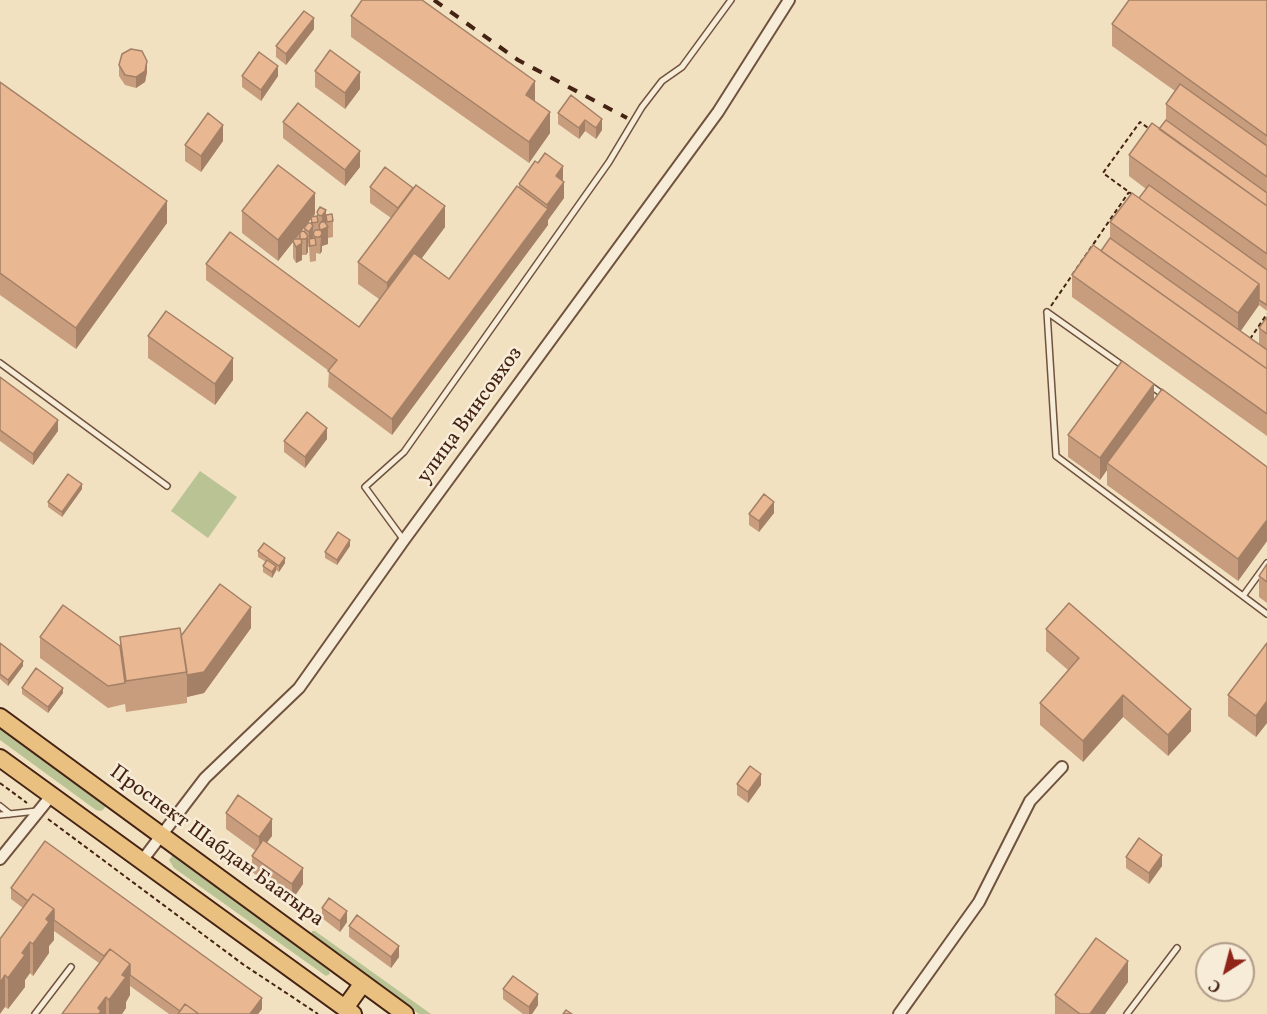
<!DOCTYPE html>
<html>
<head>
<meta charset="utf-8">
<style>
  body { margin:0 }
  #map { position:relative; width:1267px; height:1014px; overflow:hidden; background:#f2e1c1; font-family:Vollkorn,serif }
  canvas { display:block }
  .north { position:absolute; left:1195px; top:942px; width:60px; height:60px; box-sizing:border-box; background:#f7ecd7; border:2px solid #b09c89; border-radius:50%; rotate:216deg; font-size:16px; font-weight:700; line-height:24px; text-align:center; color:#452314 }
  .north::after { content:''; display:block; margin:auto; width:21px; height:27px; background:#8f2418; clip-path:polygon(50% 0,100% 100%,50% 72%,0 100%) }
</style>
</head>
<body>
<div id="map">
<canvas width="1267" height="1014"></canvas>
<div class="north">С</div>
</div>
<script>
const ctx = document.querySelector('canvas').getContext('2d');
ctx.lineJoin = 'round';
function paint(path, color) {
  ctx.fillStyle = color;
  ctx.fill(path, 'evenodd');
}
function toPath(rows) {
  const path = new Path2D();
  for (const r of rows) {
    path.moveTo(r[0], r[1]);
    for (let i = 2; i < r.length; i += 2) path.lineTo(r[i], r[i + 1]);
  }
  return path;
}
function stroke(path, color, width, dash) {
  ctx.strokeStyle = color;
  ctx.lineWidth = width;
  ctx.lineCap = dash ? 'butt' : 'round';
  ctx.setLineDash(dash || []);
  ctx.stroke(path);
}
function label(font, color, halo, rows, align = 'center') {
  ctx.font = font + ' Vollkorn,serif';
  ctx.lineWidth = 5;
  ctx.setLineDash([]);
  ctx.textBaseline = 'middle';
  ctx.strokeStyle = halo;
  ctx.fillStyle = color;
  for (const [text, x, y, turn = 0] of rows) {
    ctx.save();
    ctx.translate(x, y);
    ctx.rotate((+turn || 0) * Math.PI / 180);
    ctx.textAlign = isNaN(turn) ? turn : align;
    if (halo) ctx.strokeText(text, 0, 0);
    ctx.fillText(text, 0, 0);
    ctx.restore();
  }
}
paint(toPath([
  [200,471,237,497,208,538,171,511],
  [0,725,106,805,104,809,101,811,96,810,0,740],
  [173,855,180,857,329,971,330,974,326,976,174,868,169,860],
  [312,931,315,931,431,1014,419,1014,311,936]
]), '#b9c394');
const service = toPath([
  [1047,312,1056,456,1267,614],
  [1047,312,1126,368],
  [0,363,167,486],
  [1148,384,1165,396],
  [403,539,365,487,404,452,609,162,642,107,662,81,682,67,731,0],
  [1243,596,1267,563],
  [0,806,10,814],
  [0,815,37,811],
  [35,1014,71,967],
  [1127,1014,1177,948]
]);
const minor = toPath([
  [0,859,51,796],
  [141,862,205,778,299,688,404,540,718,112,789,0],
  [899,1014,979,902,1030,801,1062,767]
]);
const primary = toPath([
  [0,717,405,1014],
  [0,758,353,1014],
  [345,1008,363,983]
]);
stroke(service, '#70523f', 8);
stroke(minor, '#70523f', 14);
stroke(primary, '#452314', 20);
stroke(toPath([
  [1133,195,1103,173,1140,122,1151,130],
  [1051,306,1129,192],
  [1250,339,1267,314],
  [0,783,27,803],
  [48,819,244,965,318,1014]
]), '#452314', 2, [4.5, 3]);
stroke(service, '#f7ecd7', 5);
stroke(minor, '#f7ecd7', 10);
stroke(primary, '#e9c080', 16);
stroke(toPath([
  [434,0,518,60,627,118]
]), '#452314', 4, [10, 10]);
paint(toPath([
  [1267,0,1267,311,1259,305,1240,331,1259,344,1259,328,1267,317,1267,436,1072,297,1072,275,1101,251,1110,238,1110,222,1139,198,1146,189,1129,176,1129,155,1159,129,1166,120,1166,104,1175,91,1112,46,1112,24],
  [351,16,535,102,550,133,529,163,351,37],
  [314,29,286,65,276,57,276,46],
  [119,65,147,72,145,82,136,88,125,85,119,76],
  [315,71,360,89,345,109,315,87],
  [242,76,278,76,261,101,242,87],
  [0,82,167,223,76,349,0,295],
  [558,113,602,119,602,130,596,139,585,131,579,139,558,124],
  [283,122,360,167,345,186,283,138],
  [223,141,201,172,185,161,185,145],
  [563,180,564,198,548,220,548,225,392,435,328,387,329,371,206,280,206,264,359,327,379,299,358,284,358,262,391,218,370,203,370,187,445,227,421,259,449,279,519,187,519,184],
  [326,210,326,224,326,215,333,221,333,237,328,238,328,244,322,246,322,251,320,254,316,253,316,261,310,262,309,247,308,247,308,252,306,255,302,255,302,260,296,263,293,258,293,242,278,261,242,233,242,211,315,214,313,216,317,216,317,212],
  [311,219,311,223,304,228,304,231,301,232],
  [148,336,233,380,215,405,148,358],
  [0,377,58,431,33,465,0,441],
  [1154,400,1267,467,1267,541,1238,581,1107,485,1107,470,1100,480,1068,457,1068,435],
  [327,439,305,468,284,452,284,441],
  [82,489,62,517,48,507,48,502],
  [774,513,759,532,749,525,749,514],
  [350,546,337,565,325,558,325,552],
  [258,551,285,563,279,572,276,570,272,578,263,572,263,566,266,562,258,557],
  [1267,564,1267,603,1259,597,1259,576],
  [251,628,204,693,187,697,187,703,126,712,125,704,108,708,40,658,40,637,120,646,120,637,181,636],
  [1046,629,1191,731,1168,756,1123,717,1083,762,1040,725,1040,703,1068,670,1046,651],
  [0,643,23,666,8,686,0,679],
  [1267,643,1267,723,1256,737,1228,716,1228,695],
  [22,688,63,693,48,713,22,694],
  [737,784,761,785,748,803,737,795],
  [226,813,272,836,267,842,303,884,292,900,252,872,252,856,256,851,226,829],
  [1126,857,1162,866,1149,884,1126,868],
  [11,888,262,1009,258,1014,169,1014,130,986,130,995,126,1002,126,1008,122,1014,62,1014,99,963,54,931,54,940,49,946,49,953,33,976,30,973,25,980,25,987,8,1009,5,1007,0,939,23,908,11,899],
  [322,908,347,922,340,932,322,918],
  [349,926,399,957,391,968,349,937],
  [1128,982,1105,1014,1055,1014,1055,995],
  [503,989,538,1005,532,1014,523,1014,503,999]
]), '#c89d7e');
paint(toPath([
  [314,18,314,29,286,65,286,54],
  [147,61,147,72,145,82,136,88,136,77],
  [278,66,278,76,261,101,261,90],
  [360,72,360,89,345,109,345,93],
  [535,81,535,102,526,95],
  [550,112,550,133,529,163,529,142],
  [602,119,602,130,596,139,596,128],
  [585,120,585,131,579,139,579,128],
  [223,125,223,141,201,172,201,156],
  [360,151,360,167,345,186,345,170],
  [563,166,563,183,556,176],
  [564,182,564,198,548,220,548,225,392,435,392,419,547,209,547,205],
  [315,193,315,214,278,261,278,240],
  [167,201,167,223,76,349,76,328],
  [445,206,445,227,387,305,387,283],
  [326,210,326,227,328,227,328,244,322,246,322,251,320,254,322,216],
  [313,226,313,243,310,246,309,248,309,232],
  [308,236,308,252,306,255,306,239],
  [302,243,302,260,296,263,296,247],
  [1259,284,1259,305,1238,335,1238,313],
  [233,358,233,380,215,405,215,384],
  [1154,384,1154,405,1107,463,1107,470,1100,480,1100,458],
  [58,420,58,431,33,465,33,454],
  [327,428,327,439,305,468,305,457],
  [82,484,82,489,62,517,62,512],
  [774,502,774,513,759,532,759,521],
  [1267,520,1267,541,1238,581,1238,559],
  [350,540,350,546,337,565,337,560],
  [285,558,285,563,279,572,279,566],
  [276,566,276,571,272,578,272,572],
  [251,607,251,628,204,693,187,697,187,675],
  [23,661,23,666,8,686,8,680],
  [63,688,63,693,48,713,48,707],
  [1123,695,1123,717,1083,762,1083,741],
  [1267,701,1267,723,1256,737,1256,716],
  [1191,709,1191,731,1168,756,1168,735],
  [761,774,761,785,748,803,748,792],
  [272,819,272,836,259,853,259,837],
  [1162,855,1162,866,1149,884,1149,873],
  [303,868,303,884,292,900,292,884],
  [54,909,54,940,49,946,49,953,33,976,33,944,46,919],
  [347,911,347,922,340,932,340,921],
  [30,942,30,973,25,980,25,987,8,1009,8,978,22,953],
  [399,946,399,957,391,968,391,957],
  [1128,961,1128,982,1105,1014,1090,1014],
  [130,964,130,995,126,1002,126,1008,122,1014,109,1014,109,1000,122,975],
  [5,975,5,1007,0,1014,0,983],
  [538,994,538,1005,532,1014,529,1014,529,1007],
  [106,997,106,1014,98,1014,98,1008],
  [262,998,262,1009,258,1014,250,1014]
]), '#a38066');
const building = toPath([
  [362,0,422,0,535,81,526,95,550,112,529,142,351,16,362,0],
  [1129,0,1267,0,1267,136,1112,24,1129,0],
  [304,11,314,18,286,54,276,46,304,11],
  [131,49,142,51,147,61,145,71,136,77,125,75,119,65,122,54,131,49],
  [330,50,360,72,345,93,315,71,330,50],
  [259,52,278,66,261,90,242,76,259,52],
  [0,82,167,201,76,328,0,273,0,82],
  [1180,84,1267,146,1267,177,1166,104,1180,84],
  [571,95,602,119,596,128,585,120,579,128,558,113,571,95],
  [298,103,360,151,345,170,283,122,298,103],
  [208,113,223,125,201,156,185,145,208,113],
  [1166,120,1267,193,1267,206,1159,129,1166,120],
  [1152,123,1267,206,1267,254,1129,155,1152,123],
  [545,153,563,166,556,176,564,182,547,205,519,184,535,161,538,163,545,153],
  [278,165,315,193,278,240,242,211,278,165],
  [385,167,413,188,398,208,370,187,385,167],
  [416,185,445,206,387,283,358,262,416,185],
  [1149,185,1267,270,1267,305,1259,300,1259,284,1139,198,1149,185],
  [517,186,548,209,392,419,328,371,337,360,206,264,230,232,359,327,414,253,449,279,517,186],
  [1132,193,1259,284,1238,313,1110,222,1132,193],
  [320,207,326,210,322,216,318,215,317,212,320,207],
  [332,214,333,221,327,222,326,215,332,214],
  [317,216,318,222,312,223,311,217,317,216],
  [321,222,325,222,328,227,321,230,322,234,320,237,315,237,313,234,315,230,320,230,319,225,321,222],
  [308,223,311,223,313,226,309,232,304,228,308,223],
  [304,231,308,236,306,239,301,239,302,243,296,247,293,241,294,239,300,239,300,232,304,231],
  [315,238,316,245,310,246,309,239,315,238],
  [1110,238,1267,350,1267,369,1101,251,1110,238],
  [1093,245,1267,369,1267,414,1072,275,1093,245],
  [166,311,233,358,215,384,148,336,166,311],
  [1267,317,1267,334,1259,328,1267,317],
  [1122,361,1154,384,1100,458,1068,435,1122,361],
  [0,377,58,420,33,454,0,430,0,377],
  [1162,389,1267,467,1267,520,1238,559,1107,463,1162,389],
  [307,412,327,428,305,457,284,441,307,412],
  [68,474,82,484,62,512,48,502,68,474],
  [764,494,774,502,759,521,749,514,764,494],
  [338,532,350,540,337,560,325,552,338,532],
  [264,543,285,558,279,566,258,551,264,543],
  [267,560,276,566,272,572,263,566,267,560],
  [1267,564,1267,582,1259,576,1267,564],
  [220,584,251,607,204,672,187,675,181,636,220,584],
  [1069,603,1191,709,1168,735,1123,695,1083,741,1040,703,1079,658,1046,629,1069,603],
  [63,605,120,646,125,683,108,686,40,637,63,605],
  [180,628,187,672,126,681,120,637,180,628],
  [0,643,23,661,8,680,0,674,0,643],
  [1267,643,1267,701,1256,716,1228,695,1267,643],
  [36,668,63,688,48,707,22,688,36,668],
  [750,766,761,774,748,792,737,784,750,766],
  [238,795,272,819,259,837,226,813,238,795],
  [1139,838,1162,855,1149,873,1126,857,1139,838],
  [263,840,303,868,292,884,252,856,263,840],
  [45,841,262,998,250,1014,199,1014,185,1004,180,1011,130,975,130,964,110,949,104,956,54,920,54,909,33,894,28,901,11,888,45,841],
  [33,894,54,909,46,919,49,922,33,944,30,942,22,953,25,955,8,978,5,975,0,983,0,939,33,894],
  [329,898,347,911,340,921,322,908,329,898],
  [357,915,399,946,391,957,349,926,357,915],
  [1096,938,1128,961,1090,1014,1080,1014,1055,995,1096,938],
  [110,949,130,964,122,975,126,977,109,1000,106,997,98,1008,101,1011,99,1014,62,1014,110,949],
  [513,976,538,994,529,1007,503,989,513,976],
  [185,1004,199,1014,178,1014,185,1004],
  [566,1010,572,1014,563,1014,566,1010]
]);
paint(building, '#e9b792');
stroke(building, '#a38066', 1.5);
label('21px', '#452314', '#f7ecd7', [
  ["улица Винсовхоз",471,416,-54],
  ["Проспект Шабдан Баатыра",216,847,36]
]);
</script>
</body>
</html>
